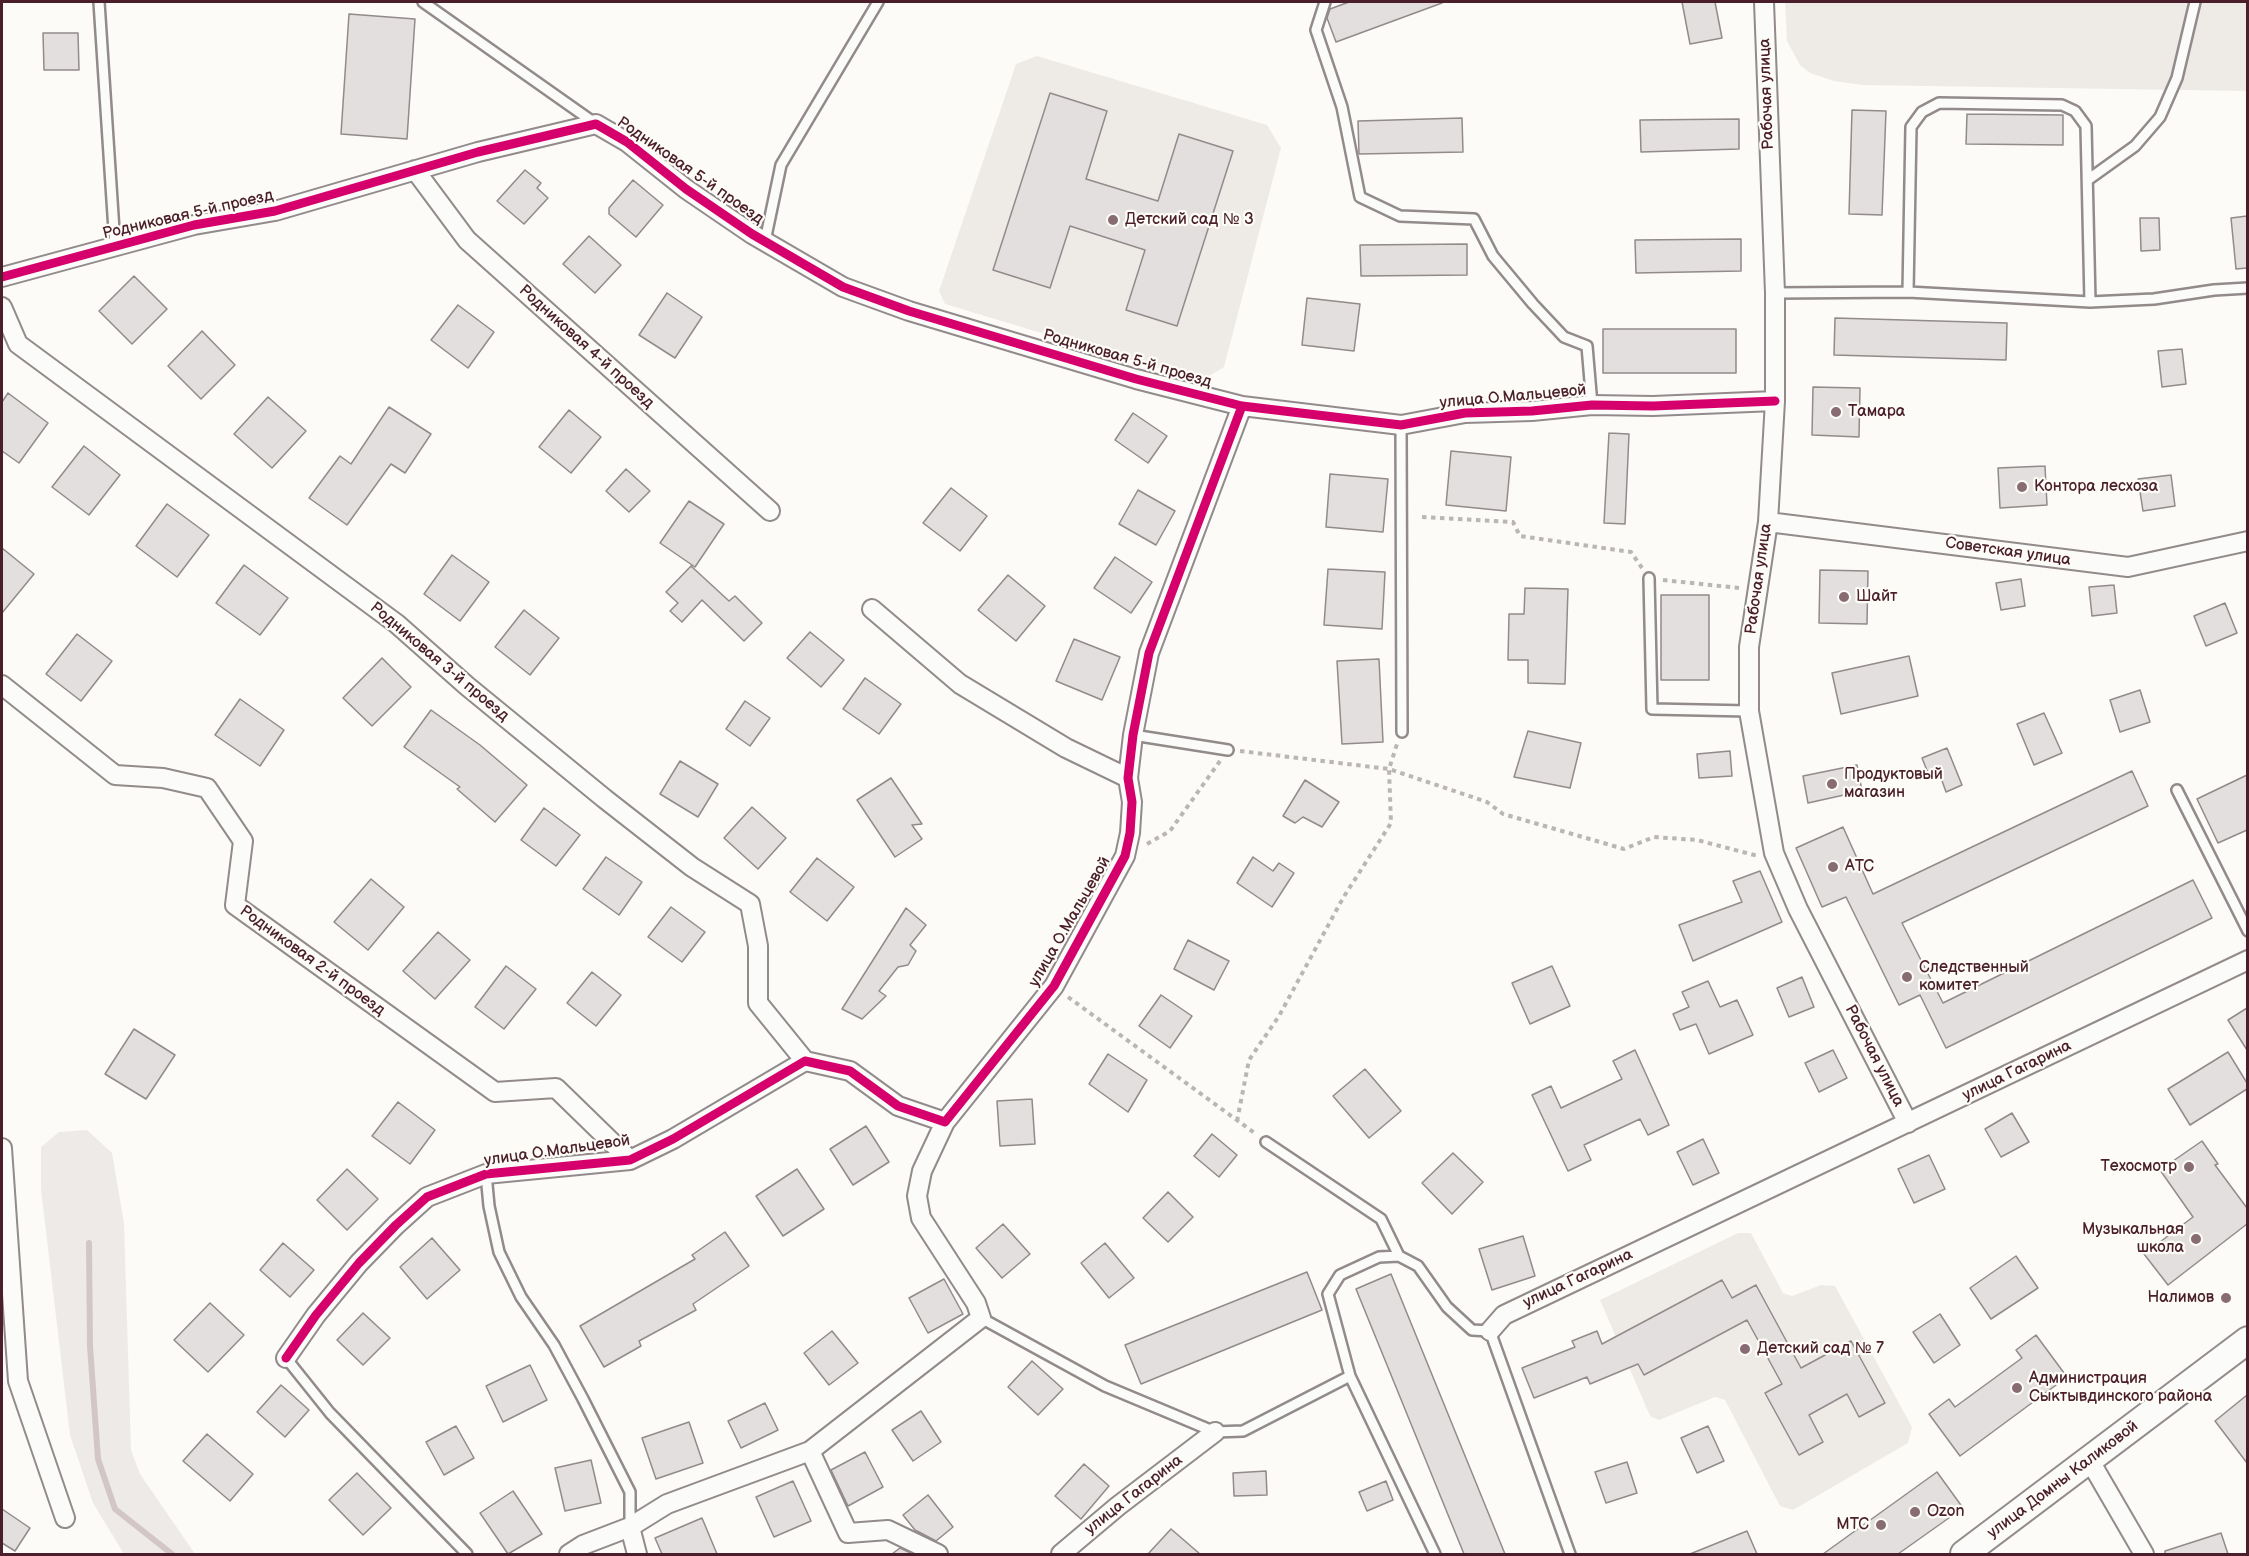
<!DOCTYPE html>
<html>
<head>
<meta charset="utf-8">
<style>
  body { margin:0 }
  #map { position:relative; width:2249px; height:1556px; overflow:hidden; background:#fcfbf8; font-family:"Balsamiq Sans",sans-serif }
  canvas { display:block }
  .frame { position:absolute; inset:0; border:3px solid #4a1f2b; pointer-events:none }
</style>
</head>
<body>
<div id="map">
<canvas width="2249" height="1556"></canvas>
<div class="frame"></div>
</div>
<script>
const ctx = document.querySelector('canvas').getContext('2d');
ctx.lineJoin = 'round';
function paint(path, color) {
  ctx.fillStyle = color;
  ctx.fill(path, 'evenodd');
}
function toPath(rows) {
  const path = new Path2D();
  for (const r of rows) {
    path.moveTo(r[0], r[1]);
    for (let i = 2; i < r.length; i += 2) path.lineTo(r[i], r[i + 1]);
  }
  return path;
}
function stroke(path, color, width, dash) {
  ctx.strokeStyle = color;
  ctx.lineWidth = width;
  ctx.lineCap = dash ? 'butt' : 'round';
  ctx.setLineDash(dash || []);
  ctx.stroke(path);
}
function label(font, color, halo, rows, align = 'center') {
  ctx.font = font + ' "Balsamiq Sans",sans-serif';
  ctx.lineWidth = 4.5;
  ctx.setLineDash([]);
  ctx.textBaseline = 'middle';
  ctx.strokeStyle = halo;
  ctx.fillStyle = color;
  for (const [text, x, y, turn = 0] of rows) {
    ctx.save();
    ctx.translate(x, y);
    ctx.rotate((+turn || 0) * Math.PI / 180);
    ctx.textAlign = isNaN(turn) ? turn : align;
    if (halo) ctx.strokeText(text, 0, 0);
    ctx.fillText(text, 0, 0);
    ctx.restore();
  }
}
paint(toPath([
  [1785,2,2247,2,2247,91,1862,85,1834,81,1810,73,1800,65,1787,41],
  [1037,56,1267,125,1281,148,1224,367,1201,381,945,304,939,291,1016,64],
  [1738,1233,1751,1233,1783,1293,1792,1296,1821,1285,1835,1286,1912,1427,1908,1443,1793,1510,1780,1506,1725,1400,1715,1397,1659,1420,1650,1416,1600,1300]
]), '#eeebe7');
paint(toPath([
  [87,1130,112,1153,124,1223,131,1450,140,1474,195,1554,124,1554,93,1503,70,1435,41,1189,41,1147,59,1132]
]), '#eeeae8');
stroke(toPath([
  [89,1243,90,1346,98,1459,115,1509,172,1554]
]), '#d2c7c6', 6);
const building = toPath([
  [1349,2,1442,2,1442,3,1336,42,1327,18,1330,9,1349,2],
  [1682,2,1715,2,1722,38,1690,44,1682,2],
  [349,14,415,19,407,139,341,134,349,14],
  [43,33,78,33,79,70,44,70,43,33],
  [1050,93,1107,111,1086,179,1158,201,1179,134,1233,151,1177,326,1126,310,1145,250,1070,226,1050,288,993,270,1050,93],
  [1852,110,1886,111,1882,215,1849,214,1852,110],
  [1967,114,2063,115,2063,145,1966,144,1967,114],
  [1462,118,1463,152,1359,154,1358,121,1462,118],
  [1739,119,1739,149,1641,152,1640,120,1739,119],
  [525,170,541,183,537,188,548,198,524,224,497,201,525,170],
  [633,180,663,205,636,237,609,214,609,208,633,180],
  [2247,216,2247,268,2236,269,2231,218,2247,216],
  [2140,218,2159,218,2160,250,2141,251,2140,218],
  [589,236,621,265,595,293,563,264,589,236],
  [1741,239,1741,271,1636,273,1635,240,1741,239],
  [1467,244,1467,275,1361,276,1360,245,1467,244],
  [134,276,167,309,132,344,99,311,134,276],
  [667,293,702,317,675,358,639,335,667,293],
  [1307,298,1360,304,1354,351,1302,345,1307,298],
  [458,305,494,332,468,368,431,340,458,305],
  [1835,318,2007,323,2006,360,1834,355,1835,318],
  [1603,329,1736,329,1736,373,1603,373,1603,329],
  [202,331,235,365,201,399,168,366,202,331],
  [2182,349,2186,384,2162,387,2158,351,2182,349],
  [1813,387,1860,388,1859,437,1812,435,1813,387],
  [8,393,48,423,19,463,2,451,2,402,8,393],
  [268,397,306,431,272,468,234,434,268,397],
  [389,407,431,434,405,473,391,464,347,525,309,498,340,456,351,464,389,407],
  [569,410,601,437,571,473,539,447,569,410],
  [1133,413,1167,436,1148,463,1115,440,1133,413],
  [1609,433,1629,434,1625,524,1604,523,1609,433],
  [84,446,120,475,89,515,52,487,84,446],
  [1451,451,1511,457,1506,511,1446,505,1451,451],
  [2045,466,2047,505,2000,508,1998,468,2045,466],
  [626,469,650,491,629,512,606,491,626,469],
  [1330,474,1388,479,1383,532,1326,527,1330,474],
  [2171,475,2175,506,2143,511,2138,479,2171,475],
  [951,488,987,516,960,551,923,523,951,488],
  [1138,490,1175,511,1156,545,1119,524,1138,490],
  [689,501,724,524,695,567,660,543,689,501],
  [167,504,209,535,177,577,136,546,167,504],
  [2,548,34,574,2,613,2,548],
  [452,555,489,582,460,621,424,594,452,555],
  [1115,557,1152,582,1131,613,1094,588,1115,557],
  [244,565,288,598,260,635,216,603,244,565],
  [691,566,729,601,735,596,762,623,744,641,702,600,682,622,670,611,678,603,666,592,691,566],
  [1328,569,1385,572,1382,629,1324,625,1328,569],
  [1820,570,1868,571,1867,624,1819,623,1820,570],
  [1008,575,1045,606,1016,641,978,610,1008,575],
  [2021,579,2025,606,2001,610,1996,583,2021,579],
  [2114,585,2117,613,2092,616,2089,587,2114,585],
  [1525,588,1568,589,1565,684,1528,683,1528,660,1508,660,1509,614,1524,614,1525,588],
  [1661,595,1709,595,1709,680,1661,680,1661,595],
  [2225,603,2237,633,2206,646,2194,616,2225,603],
  [524,610,559,638,530,675,495,647,524,610],
  [810,632,844,660,821,687,787,658,810,632],
  [77,634,112,661,81,701,46,674,77,634],
  [1074,639,1120,657,1102,700,1056,681,1074,639],
  [1909,656,1918,696,1841,714,1832,673,1909,656],
  [382,658,411,687,372,726,343,698,382,658],
  [1379,659,1383,742,1342,744,1337,661,1379,659],
  [865,678,901,704,879,734,843,709,865,678],
  [2140,690,2150,722,2120,732,2110,700,2140,690],
  [240,699,284,730,260,766,215,735,240,699],
  [745,701,770,718,750,746,726,729,745,701],
  [431,710,480,745,527,785,495,822,457,789,460,787,404,747,431,710],
  [2044,713,2062,753,2034,765,2017,724,2044,713],
  [1528,731,1581,743,1570,788,1514,777,1528,731],
  [1947,748,1962,785,1946,792,1940,775,1930,778,1922,758,1947,748],
  [1730,751,1732,776,1699,778,1697,754,1730,751],
  [680,761,718,784,698,817,660,794,680,761],
  [1857,765,1862,791,1808,803,1803,776,1857,765],
  [2132,771,2148,806,1902,923,1943,1003,2193,880,2212,918,1946,1048,1920,995,1899,1005,1846,897,1822,907,1796,848,1843,827,1873,894,2132,771],
  [2247,775,2247,830,2218,843,2197,799,2247,775],
  [891,778,922,824,912,825,922,839,895,857,857,800,891,778],
  [1305,780,1339,802,1322,827,1303,817,1295,823,1283,816,1305,780],
  [752,807,786,838,758,869,724,838,752,807],
  [544,808,580,835,556,866,521,840,544,808],
  [606,857,642,882,619,915,583,889,606,857],
  [1253,857,1273,871,1279,863,1294,873,1272,907,1237,883,1253,857],
  [817,858,854,887,827,921,790,892,817,858],
  [1760,871,1782,922,1693,961,1679,925,1742,902,1733,881,1760,871],
  [371,879,404,907,368,950,334,922,371,879],
  [671,907,705,932,682,962,648,937,671,907],
  [906,908,926,925,910,945,916,951,908,965,898,967,879,991,886,996,862,1019,842,1009,906,908],
  [438,932,470,960,435,999,403,971,438,932],
  [1188,940,1229,961,1214,990,1174,969,1188,940],
  [506,966,536,989,504,1029,475,1007,506,966],
  [1552,966,1570,1006,1530,1024,1512,983,1552,966],
  [592,972,621,995,596,1026,567,1003,592,972],
  [1802,977,1814,1007,1789,1017,1777,988,1802,977],
  [1708,981,1720,1007,1737,1000,1753,1035,1709,1054,1696,1024,1680,1030,1673,1014,1689,1007,1682,992,1708,981],
  [1161,995,1192,1016,1170,1048,1139,1026,1161,995],
  [2247,1008,2247,1050,2228,1020,2247,1008],
  [134,1029,175,1055,146,1099,105,1074,134,1029],
  [1635,1050,1669,1125,1648,1135,1640,1119,1584,1145,1591,1160,1568,1171,1532,1095,1551,1086,1561,1108,1622,1079,1613,1061,1635,1050],
  [1833,1050,1847,1078,1819,1092,1805,1063,1833,1050],
  [2228,1052,2247,1083,2247,1089,2190,1125,2168,1089,2228,1052],
  [1108,1054,1147,1080,1128,1112,1089,1084,1108,1054],
  [1365,1069,1401,1111,1369,1138,1333,1096,1365,1069],
  [1032,1099,1035,1144,1000,1146,997,1101,1032,1099],
  [398,1102,435,1130,410,1164,372,1136,398,1102],
  [2012,1113,2029,1142,2001,1157,1985,1129,2012,1113],
  [866,1126,889,1162,853,1185,830,1149,866,1126],
  [1212,1134,1237,1155,1219,1177,1194,1156,1212,1134],
  [1703,1139,1719,1173,1693,1185,1677,1152,1703,1139],
  [2202,1141,2218,1164,2215,1165,2247,1208,2247,1224,2168,1285,2144,1254,2193,1217,2160,1170,2202,1141],
  [1453,1153,1483,1182,1452,1214,1422,1183,1453,1153],
  [1929,1155,1945,1189,1914,1203,1898,1169,1929,1155],
  [347,1169,378,1199,347,1230,317,1200,347,1169],
  [797,1169,824,1209,783,1236,756,1196,797,1169],
  [1168,1192,1193,1217,1168,1242,1143,1218,1168,1192],
  [1003,1224,1030,1254,1002,1278,976,1248,1003,1224],
  [725,1232,749,1266,693,1304,696,1310,639,1341,641,1346,604,1367,580,1326,695,1259,692,1255,725,1232],
  [1523,1236,1535,1276,1492,1290,1479,1249,1523,1236],
  [432,1238,460,1270,427,1299,400,1267,432,1238],
  [283,1243,314,1270,290,1297,260,1270,283,1243],
  [1105,1243,1134,1278,1109,1298,1081,1263,1105,1243],
  [2016,1256,2038,1288,1991,1319,1970,1288,2016,1256],
  [1307,1272,1322,1310,1141,1384,1125,1345,1307,1272],
  [1391,1274,1505,1554,1464,1554,1356,1289,1391,1274],
  [944,1279,963,1314,928,1333,909,1298,944,1279],
  [1722,1280,1732,1298,1756,1285,1801,1368,1851,1341,1885,1403,1859,1417,1847,1394,1809,1415,1823,1442,1799,1455,1765,1393,1782,1384,1747,1320,1644,1375,1638,1364,1590,1384,1587,1377,1534,1398,1522,1368,1575,1347,1572,1341,1597,1331,1602,1344,1722,1280],
  [210,1303,244,1335,208,1372,174,1340,210,1303],
  [363,1313,390,1338,363,1365,337,1340,363,1313],
  [1940,1314,1960,1345,1934,1363,1913,1332,1940,1314],
  [832,1331,858,1363,829,1385,804,1353,832,1331],
  [2036,1335,2067,1377,1960,1456,1929,1414,1949,1399,1955,1407,2022,1358,2016,1350,2036,1335],
  [1032,1361,1063,1389,1038,1415,1008,1387,1032,1361],
  [530,1365,547,1400,503,1422,486,1386,530,1365],
  [281,1385,309,1410,285,1437,257,1412,281,1385],
  [2247,1395,2247,1463,2215,1421,2247,1395],
  [765,1403,778,1430,741,1448,728,1421,765,1403],
  [921,1411,941,1442,913,1461,892,1430,921,1411],
  [689,1422,703,1463,656,1479,642,1438,689,1422],
  [456,1426,474,1458,444,1475,426,1442,456,1426],
  [1708,1426,1724,1461,1697,1473,1681,1438,1708,1426],
  [207,1434,253,1474,230,1501,183,1461,207,1434],
  [865,1452,883,1487,848,1506,831,1470,865,1452],
  [591,1460,601,1503,565,1511,555,1468,591,1460],
  [1627,1462,1637,1493,1606,1503,1595,1472,1627,1462],
  [1084,1464,1109,1486,1081,1519,1055,1496,1084,1464],
  [1266,1471,1267,1495,1234,1496,1233,1473,1266,1471],
  [1937,1472,1963,1508,1898,1554,1823,1554,1937,1472],
  [357,1473,391,1508,363,1535,329,1500,357,1473],
  [793,1481,811,1521,774,1537,756,1497,793,1481],
  [1386,1481,1393,1500,1367,1511,1359,1492,1386,1481],
  [513,1491,542,1534,508,1554,480,1513,513,1491],
  [928,1495,953,1527,936,1541,915,1530,903,1515,928,1495],
  [2,1509,30,1528,15,1551,2,1543,2,1509],
  [702,1518,717,1554,662,1554,655,1538,702,1518],
  [1171,1529,1200,1554,1148,1554,1171,1529],
  [1747,1531,1757,1554,1690,1554,1747,1531],
  [2221,1533,2228,1554,2165,1554,2165,1551,2221,1533],
  [900,1548,913,1554,892,1554,900,1548]
]);
paint(building, '#e2dfde');
stroke(building, '#928a8b', 1.5);
const service = toPath([
  [99,2,115,246],
  [423,2,596,124],
  [1325,2,1316,30,1342,107,1360,197,1400,216,1474,219,1493,256,1533,304,1564,337,1587,346,1592,405],
  [2089,179,2135,146,2160,117,2177,78,2195,2],
  [765,241,781,165,878,2],
  [1908,292,1911,127,1922,112,1939,103,2062,105,2075,111,2086,126,2090,302],
  [1775,293,1908,292,2090,302,2154,299,2214,290,2248,288],
  [1401,425,1402,732],
  [1649,578,1652,709,1749,711],
  [1133,735,1228,750],
  [2177,790,2248,931],
  [1266,1142,1381,1219,1399,1256],
  [486,1174,489,1206,499,1252,521,1297,554,1345,583,1399,630,1492,630,1526],
  [981,1318,1105,1386,1215,1432,1243,1431,1350,1376],
  [286,1358,330,1413,467,1554],
  [1435,1554,1350,1376,1328,1294,1340,1275,1379,1257,1399,1256,1418,1266,1447,1307,1472,1330,1490,1331,1570,1554]
]);
const minor = toPath([
  [1764,2,1775,293,1775,401,1768,522,1749,647,1749,711,1774,853,1798,909,1908,1123],
  [415,170,467,240,770,511],
  [2,277,194,225,275,211,478,152,596,124,627,142,686,189,752,234,843,287,909,311,1136,379,1242,406,1401,425,1465,413,1532,411,1592,405,1653,406,1775,401],
  [2,307,18,344,397,624,467,686,605,799,692,867,750,904,758,946,758,1003,805,1061],
  [1768,522,2128,567,2248,541],
  [872,609,960,684,1066,748,1128,778],
  [2,685,115,775,163,778,207,788,243,841,235,905,495,1092,556,1088,630,1160],
  [2,1148,18,1381,65,1518],
  [1490,1331,1504,1315,2248,960],
  [286,1358,316,1315,359,1263,396,1225,427,1197,486,1174,630,1160,673,1139,805,1061,850,1071,898,1106,945,1122,1054,986,1125,856,1130,833,1132,802,1128,778,1133,735,1149,653,1242,406],
  [810,1451,848,1533,888,1530,938,1554],
  [2090,1461,2144,1554],
  [630,1527,637,1554],
  [569,1554,583,1545,630,1527,667,1504,810,1451,981,1318,976,1303,921,1218,917,1196,922,1171,945,1122],
  [1061,1554,1118,1506,1215,1432]
]);
const secondary = toPath([
  [1964,1554,2248,1340]
]);
stroke(service, '#928a8b', 14);
stroke(minor, '#928a8b', 22);
stroke(secondary, '#928a8b', 30);
stroke(toPath([
  [1422,517,1513,522,1520,536,1631,552,1642,568],
  [1663,580,1739,588],
  [1240,751,1389,769,1487,802,1503,814,1624,849,1654,837,1697,840,1758,856],
  [1147,844,1170,831,1220,761],
  [1068,997,1256,1134],
  [1237,1121,1249,1060,1279,1016,1343,898,1391,823,1389,769,1397,744]
]), '#bbb6b6', 4, [4.5, 4.5]);
stroke(service, '#fbfbf9', 9);
stroke(minor, '#fbfbf9', 18);
stroke(secondary, '#fbfbf9', 26);
stroke(toPath([
  [2,277,194,225,275,211,478,152,596,124,627,142,686,189,752,234,843,287,909,311,1136,379,1242,406,1401,425,1465,413,1532,411,1592,405,1653,406,1775,401],
  [286,1358,316,1315,359,1263,396,1225,427,1197,486,1174,630,1160,673,1139,805,1061,850,1071,898,1106,945,1122,1054,986,1125,856,1130,833,1132,802,1128,778,1133,735,1149,653,1242,406]
]), '#d6006c', 9);
for (const [x, y, r, color] of [
  [1113,220,6,"#886c73"],
  [1836,412,6,"#886c73"],
  [2022,487,6,"#886c73"],
  [1844,597,6,"#886c73"],
  [1832,784,6,"#886c73"],
  [1833,867,6,"#886c73"],
  [1907,977,6,"#886c73"],
  [2189,1167,6,"#886c73"],
  [2196,1239,6,"#886c73"],
  [2226,1298,6,"#886c73"],
  [1745,1349,6,"#886c73"],
  [2017,1388,6,"#886c73"],
  [1915,1512,6,"#886c73"],
  [1881,1525,6,"#886c73"]
]) {
  const dot = new Path2D();
  dot.arc(x, y, r, 0, 2 * Math.PI);
  ctx.fillStyle = color;
  ctx.fill(dot);
  stroke(dot, '#fdfcf7', 2);
}
label('16px', '#4a1f2b', '#fdfcf7', [
  ["Рабочая улица",1767,94,-92],
  ["Родниковая 5-й проезд",690,171,35],
  ["Родниковая 5-й проезд",188,215,-13],
  ["Родниковая 4-й проезд",586,347,42],
  ["Родниковая 5-й проезд",1127,359,16],
  ["улица О.Мальцевой",1513,397,-5],
  ["Советская улица",2008,552,8],
  ["Рабочая улица",1759,579,-82],
  ["Родниковая 3-й проезд",439,662,40],
  ["улица О.Мальцевой",1070,922,-60],
  ["Родниковая 2-й проезд",312,961,36],
  ["Рабочая улица",1874,1056,63],
  ["улица Гагарина",2017,1071,-26],
  ["улица О.Мальцевой",557,1151,-8],
  ["улица Гагарина",1578,1279,-25],
  ["улица Домны Каликовой",2063,1480,-37],
  ["улица Гагарина",1134,1495,-38]
]);
label('16px', '#4a1f2b', '#fdfcf7', [
  ["Детский сад № 3",1125,220],
  ["Тамара",1848,412],
  ["Контора лесхоза",2034,487],
  ["Шайт",1856,597],
  ["Продуктовый",1844,775],
  ["магазин",1844,793],
  ["АТС",1845,867],
  ["Следственный",1919,968],
  ["комитет",1919,986],
  ["Техосмотр",2177,1167,"right"],
  ["Музыкальная",2184,1230,"right"],
  ["школа",2184,1248,"right"],
  ["Налимов",2214,1298,"right"],
  ["Детский сад № 7",1757,1349],
  ["Администрация",2029,1379],
  ["Сыктывдинского района",2029,1397],
  ["Ozon",1927,1512],
  ["МТС",1869,1525,"right"]
], 'left');
</script>
</body>
</html>
